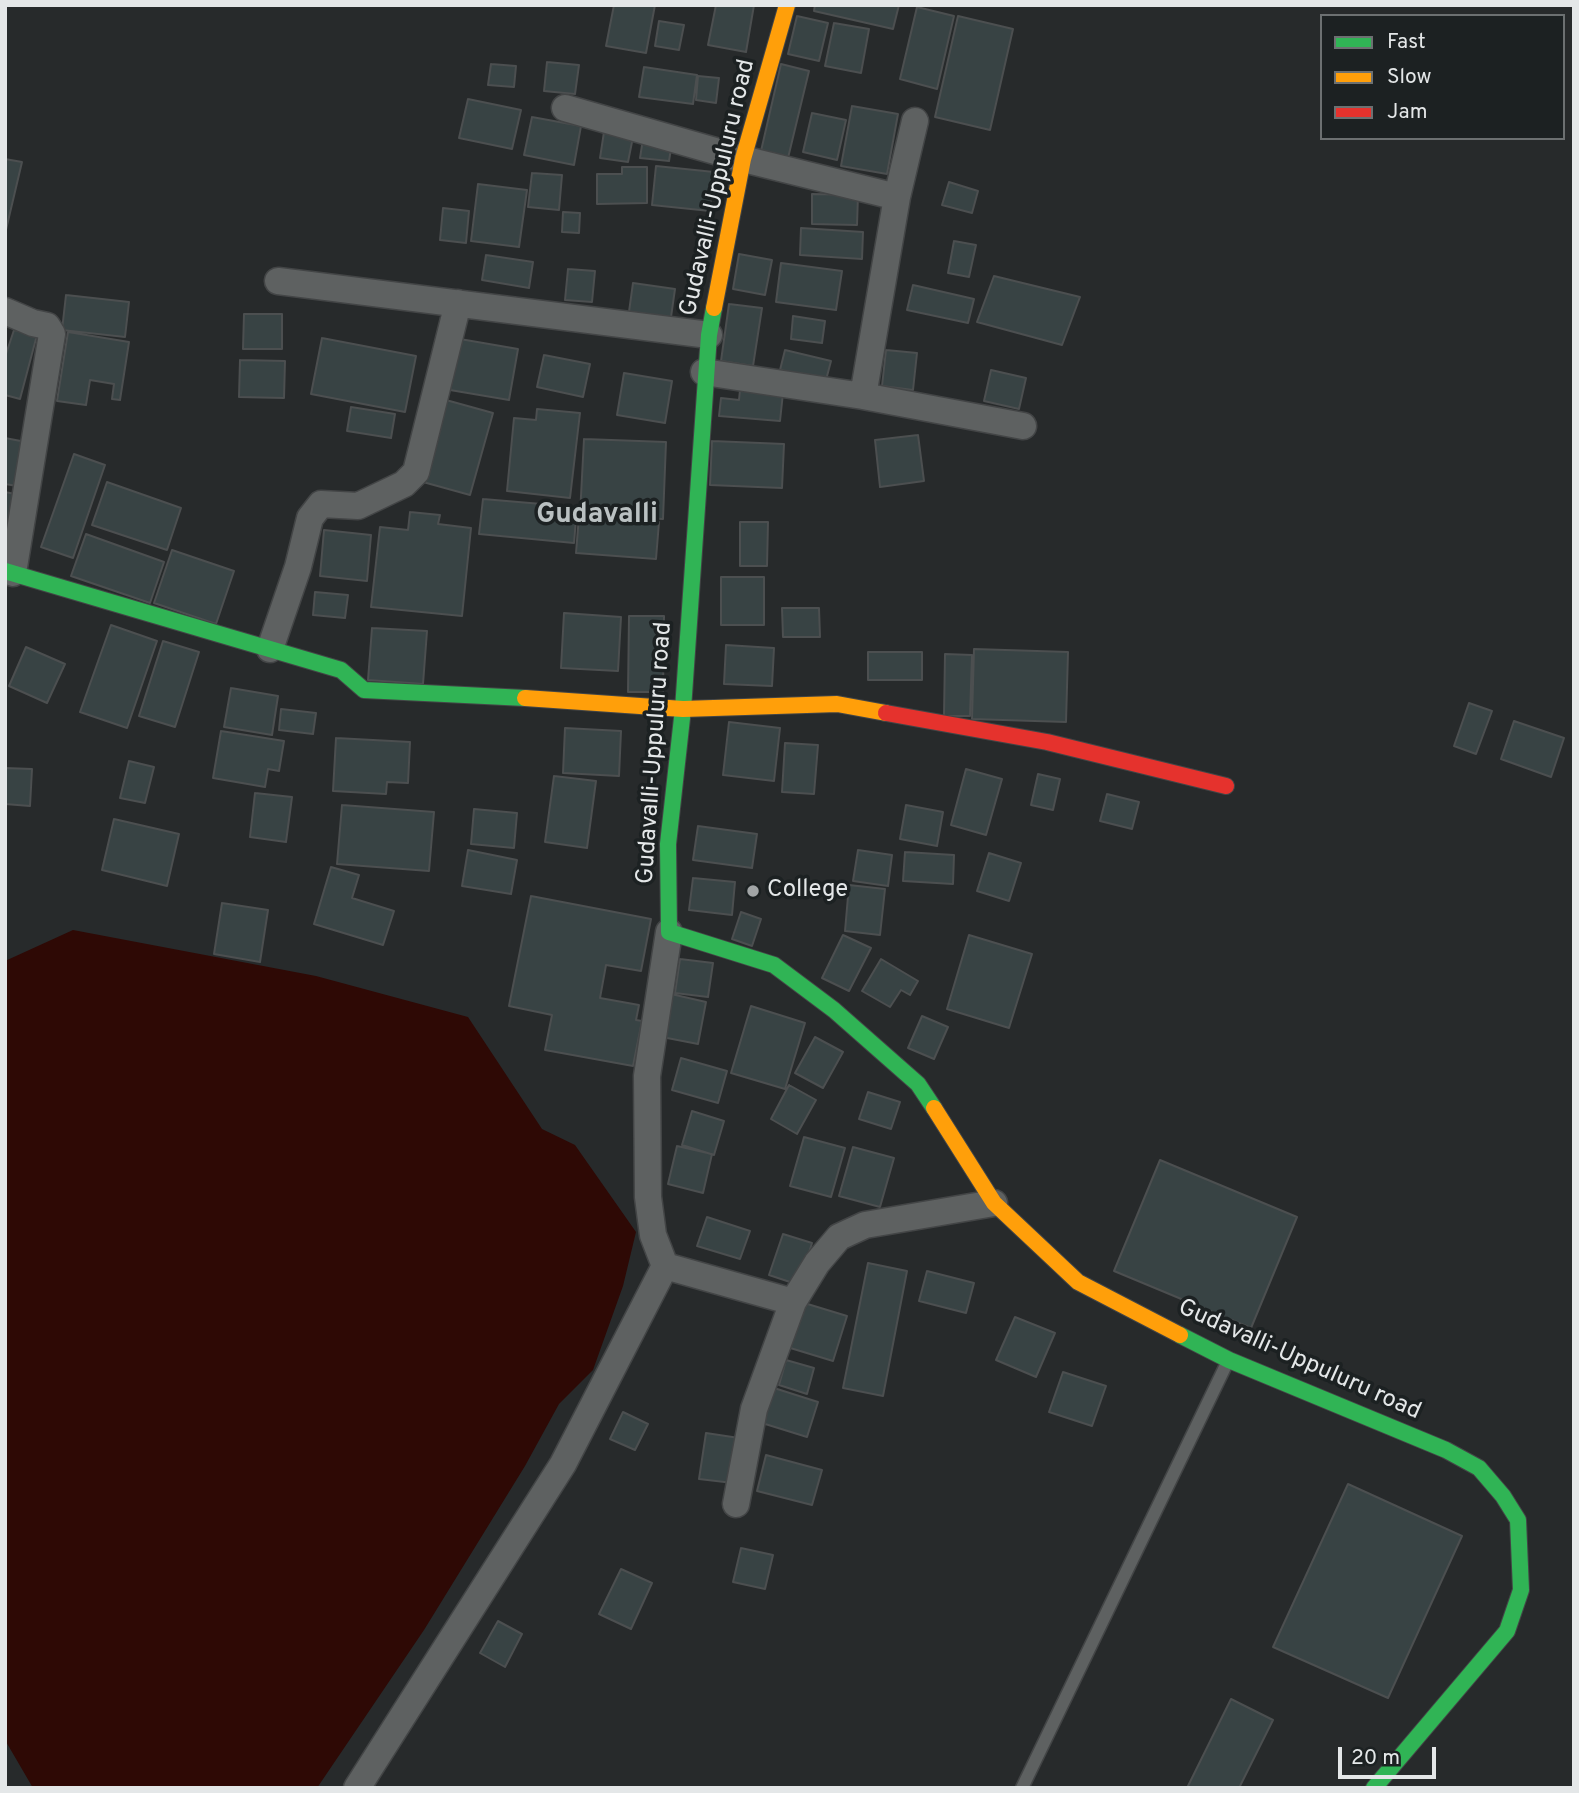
<!DOCTYPE html>
<html>
<head>
<meta charset="utf-8">
<style>
  body { margin:0 }
  #map { position:relative; width:1579px; height:1793px; overflow:hidden; background:#272a2b; font-family:Overpass,sans-serif }
  canvas { display:block }
  .frame { position:absolute; inset:0; border:7px solid #e4e7e8; pointer-events:none }
  .legend { position:absolute; left:1320px; top:14px; width:245px; height:126px; box-sizing:border-box; background:#1c2122; border:2px solid #6c7071; margin:0; padding:9px 12px; list-style:none; font-size:21px; color:#e4e7e8 }
  .legend li { display:flex; align-items:center; gap:14px; height:35px }
  .legend b { width:35px; border:2px solid #6c7071 }
  .scale { position:absolute; left:1338px; top:1747px; width:98px; height:32px; box-sizing:border-box; border:4px solid #e4e7e8; border-top:0; padding-left:9px; font-size:21px; line-height:24px; white-space:nowrap; color:#e4e7e8; -webkit-text-stroke:5px #1c2122; paint-order:stroke }
</style>
</head>
<body>
<div id="map">
<canvas width="1579" height="1793"></canvas>
<div class="frame"></div>
<ul class="legend">
<li><b style="height:9px;background:#30b455"></b>Fast</li>
<li><b style="height:9px;background:#ff9f0a"></b>Slow</li>
<li><b style="height:9px;background:#e5322d"></b>Jam</li>
</ul>
<div class="scale">20 m</div>
</div>
<script>
const ctx = document.querySelector('canvas').getContext('2d');
ctx.lineJoin = 'round';
function paint(path, color) {
  ctx.fillStyle = color;
  ctx.fill(path, 'evenodd');
}
function toPath(rows) {
  const path = new Path2D();
  for (const r of rows) {
    path.moveTo(r[0], r[1]);
    for (let i = 2; i < r.length; i += 2) path.lineTo(r[i], r[i + 1]);
  }
  return path;
}
function stroke(path, color, width, dash) {
  ctx.strokeStyle = color;
  ctx.lineWidth = width;
  ctx.lineCap = dash ? 'butt' : 'round';
  ctx.setLineDash(dash || []);
  ctx.stroke(path);
}
function label(font, color, halo, rows, align = 'center') {
  ctx.font = font + ' Overpass,sans-serif';
  ctx.lineWidth = 7;
  ctx.setLineDash([]);
  ctx.textBaseline = 'middle';
  ctx.strokeStyle = halo;
  ctx.fillStyle = color;
  for (const [text, x, y, turn = 0] of rows) {
    ctx.save();
    ctx.translate(x, y);
    ctx.rotate((+turn || 0) * Math.PI / 180);
    ctx.textAlign = isNaN(turn) ? turn : align;
    if (halo) ctx.strokeText(text, 0, 0);
    ctx.fillText(text, 0, 0);
    ctx.restore();
  }
}
paint(toPath([
  [73,930,316,976,468,1017,542,1129,575,1145,636,1232,623,1286,593,1370,559,1404,525,1466,424,1630,317,1788,33,1788,5,1740,5,961]
]), '#2e0905');
const building = toPath([
  [614,5,655,5,646,53,606,46,614,5],
  [716,5,754,5,746,52,708,45,716,5],
  [815,5,899,5,893,29,814,11,815,5],
  [917,7,954,16,937,89,900,79,917,7],
  [797,16,828,23,819,61,788,54,797,16],
  [958,16,1013,29,990,130,935,117,958,16],
  [659,21,684,25,679,50,655,46,659,21],
  [834,23,869,29,861,73,825,66,834,23],
  [547,62,579,65,575,94,544,91,547,62],
  [491,64,516,66,514,87,488,85,491,64],
  [781,64,809,71,788,158,761,151,781,64],
  [644,67,697,75,693,104,639,97,644,67],
  [698,76,719,78,716,103,696,100,698,76],
  [468,99,521,110,512,149,459,138,468,99],
  [852,106,898,114,887,174,841,166,852,106],
  [812,113,846,120,837,160,803,152,812,113],
  [532,117,581,126,574,165,524,155,532,117],
  [604,132,633,137,628,162,600,158,604,132],
  [643,139,672,142,669,161,640,158,643,139],
  [5,159,22,162,5,234,5,159],
  [656,166,714,172,710,211,652,205,656,166],
  [622,167,647,167,647,203,597,204,597,174,622,174,622,167],
  [532,173,562,175,559,210,528,207,532,173],
  [949,182,978,191,972,213,942,205,949,182],
  [478,184,527,190,519,247,471,241,478,184],
  [812,194,858,195,857,225,812,224,812,194],
  [443,208,469,211,466,243,440,240,443,208],
  [563,212,580,213,579,233,562,232,563,212],
  [801,228,863,232,862,259,800,255,801,228],
  [954,241,976,245,969,277,948,273,954,241],
  [739,254,772,260,765,295,733,289,739,254],
  [486,255,533,262,529,288,482,280,486,255],
  [781,263,842,271,836,310,776,302,781,263],
  [568,269,595,271,592,302,565,300,568,269],
  [994,276,1080,297,1062,345,977,322,994,276],
  [633,283,675,289,670,324,628,319,633,283],
  [913,285,974,299,968,323,907,310,913,285],
  [66,295,129,302,125,337,62,330,66,295],
  [729,304,762,308,753,366,721,361,729,304],
  [244,314,282,314,282,349,243,349,244,314],
  [793,316,825,321,822,343,791,339,793,316],
  [14,330,37,335,20,399,5,395,5,357,14,330],
  [68,332,129,342,120,400,112,399,114,384,90,380,86,405,57,401,68,332],
  [322,338,416,356,405,412,311,394,322,338],
  [460,339,518,349,509,400,450,390,460,339],
  [785,350,831,361,826,380,780,370,785,350],
  [886,350,917,353,913,390,882,386,886,350],
  [544,355,590,364,583,397,537,387,544,355],
  [240,360,285,361,284,398,239,397,240,360],
  [991,370,1026,378,1019,409,984,401,991,370],
  [624,373,672,381,665,423,617,415,624,373],
  [740,390,783,393,780,421,719,416,721,398,739,400,740,390],
  [446,400,493,413,470,495,423,482,446,400],
  [351,407,395,414,391,438,347,431,351,407],
  [537,409,580,413,570,498,507,491,514,418,536,420,537,409],
  [918,435,924,481,880,487,875,440,918,435],
  [5,438,26,442,17,486,5,484,5,438],
  [584,439,666,442,663,519,580,515,584,439],
  [712,441,784,444,782,488,710,485,712,441],
  [74,454,105,465,73,558,41,547,74,454],
  [107,482,181,508,167,550,92,525,107,482],
  [5,492,15,494,5,536,5,492],
  [483,499,577,507,574,543,479,534,483,499],
  [410,512,440,515,438,524,471,528,462,616,371,607,380,527,408,530,410,512],
  [579,516,659,522,656,559,576,553,579,516],
  [740,522,768,522,767,566,740,566,740,522],
  [324,530,371,535,367,581,320,576,324,530],
  [86,534,164,562,150,603,71,576,86,534],
  [172,550,234,571,216,624,154,603,172,550],
  [721,577,764,577,764,625,721,625,721,577],
  [315,592,348,595,345,618,313,615,315,592],
  [782,608,819,608,820,637,783,637,782,608],
  [564,613,621,617,618,671,561,668,564,613],
  [629,616,664,616,663,692,628,692,629,616],
  [111,625,157,641,127,728,80,712,111,625],
  [372,628,427,631,423,684,368,680,372,628],
  [163,641,199,652,175,727,139,716,163,641],
  [726,645,774,648,772,686,724,684,726,645],
  [26,647,65,664,47,703,9,686,26,647],
  [974,649,1068,652,1066,722,972,719,974,649],
  [868,652,922,652,922,680,868,680,868,652],
  [945,654,972,655,970,716,944,716,945,654],
  [231,688,278,696,272,735,224,727,231,688],
  [1469,703,1492,711,1476,754,1454,746,1469,703],
  [281,709,316,713,313,734,279,730,281,709],
  [1514,721,1564,738,1551,777,1501,759,1514,721],
  [729,722,780,728,774,781,723,775,729,722],
  [565,728,621,731,619,776,563,773,565,728],
  [221,731,284,741,279,771,268,769,265,787,213,778,221,731],
  [336,738,410,742,408,783,387,782,386,794,333,791,336,738],
  [785,743,818,745,814,794,782,792,785,743],
  [129,761,154,767,145,803,120,798,129,761],
  [5,768,32,769,30,806,5,804,5,768],
  [966,769,1002,779,986,835,951,825,966,769],
  [1038,774,1060,779,1053,810,1031,805,1038,774],
  [554,776,596,781,587,848,545,842,554,776],
  [255,793,292,797,286,842,250,837,255,793],
  [1107,794,1139,802,1132,829,1100,821,1107,794],
  [342,805,434,812,429,871,337,864,342,805],
  [906,805,943,812,937,846,900,839,906,805],
  [474,809,517,813,514,848,471,844,474,809],
  [114,819,179,834,167,886,102,870,114,819],
  [698,826,757,834,752,868,693,860,698,826],
  [468,850,517,860,511,894,462,886,468,850],
  [858,850,892,855,888,886,853,881,858,850],
  [905,852,954,855,953,884,903,881,905,852],
  [989,853,1021,863,1009,901,977,891,989,853],
  [331,867,359,875,352,898,394,911,383,945,314,924,331,867],
  [693,878,735,882,732,915,689,910,693,878],
  [849,885,885,889,880,935,845,931,849,885],
  [531,896,651,919,641,971,606,965,600,998,639,1005,636,1020,642,1021,633,1066,545,1050,552,1015,509,1006,531,896],
  [222,903,268,910,260,962,214,954,222,903],
  [741,912,761,919,752,946,732,939,741,912],
  [843,935,871,948,849,991,822,978,843,935],
  [969,935,1032,954,1009,1028,947,1009,969,935],
  [680,959,713,963,708,997,675,993,680,959],
  [881,959,918,981,910,995,901,990,890,1007,862,991,881,959],
  [671,994,706,1002,698,1044,662,1037,671,994],
  [751,1006,805,1023,785,1089,731,1073,751,1006],
  [922,1016,948,1027,934,1059,908,1048,922,1016],
  [815,1037,843,1052,823,1088,795,1073,815,1037],
  [681,1058,727,1071,718,1103,672,1090,681,1058],
  [789,1085,816,1100,797,1134,771,1119,789,1085],
  [868,1092,900,1102,891,1129,859,1119,868,1092],
  [692,1111,724,1121,714,1155,682,1145,692,1111],
  [804,1137,845,1148,831,1197,790,1186,804,1137],
  [677,1146,712,1154,703,1193,668,1184,677,1146],
  [853,1147,894,1158,880,1207,839,1196,853,1147],
  [1160,1160,1297,1217,1251,1328,1114,1271,1160,1160],
  [707,1217,750,1231,740,1259,697,1246,707,1217],
  [783,1234,812,1243,799,1285,769,1275,783,1234],
  [868,1263,907,1271,883,1396,843,1388,868,1263],
  [927,1271,974,1283,966,1313,919,1301,927,1271],
  [801,1302,847,1316,833,1361,787,1347,801,1302],
  [1015,1317,1055,1333,1036,1377,996,1360,1015,1317],
  [786,1360,814,1368,807,1394,779,1385,786,1360],
  [1063,1372,1106,1386,1092,1426,1049,1412,1063,1372],
  [774,1388,818,1402,807,1437,762,1423,774,1388],
  [623,1412,648,1424,635,1450,610,1439,623,1412],
  [706,1433,739,1438,733,1483,699,1479,706,1433],
  [766,1455,822,1470,812,1505,757,1491,766,1455],
  [1348,1484,1462,1536,1388,1698,1273,1647,1348,1484],
  [741,1548,773,1555,765,1589,733,1582,741,1548],
  [621,1569,652,1583,631,1629,599,1614,621,1569],
  [498,1621,522,1634,505,1667,480,1653,498,1621],
  [1231,1699,1273,1720,1239,1788,1187,1788,1231,1699]
]);
paint(building, '#384344');
stroke(building, '#4c4f50', 2);
const lane = toPath([
  [1022,1788,1227,1363]
]);
const street = toPath([
  [565,108,743,159,897,197],
  [278,281,709,335],
  [5,311,33,323,47,326,52,334,13,573],
  [704,372,863,396,1023,426],
  [863,396,897,197,915,121],
  [270,649,298,567,310,518,321,504,358,506,404,484,416,472,458,303],
  [669,932,647,1076,648,1197,653,1235,665,1266,793,1302],
  [736,1504,754,1409,793,1302,817,1263,839,1237,865,1225,994,1203],
  [357,1788,563,1464,665,1266]
]);
const fast = toPath([
  [714,308,709,335,683,709,668,844,669,932,774,965,834,1010,918,1084,934,1108],
  [5,571,341,670,364,690,525,698],
  [1180,1335,1229,1360,1446,1450,1479,1468,1503,1496,1518,1520,1521,1590,1507,1631,1374,1788]
]);
const slow = toPath([
  [714,308,743,159,787,5],
  [525,698,683,709,837,704,886,713],
  [934,1108,994,1203,1078,1282,1180,1335]
]);
const jam = toPath([
  [886,713,1047,742,1226,786]
]);
stroke(lane, '#434546', 15);
stroke(street, '#434546', 29);
stroke(fast, '#434546', 18);
stroke(slow, '#434546', 18);
stroke(jam, '#434546', 18);
stroke(lane, '#5e6161', 12);
stroke(street, '#5e6161', 26);
stroke(fast, '#30b455', 16);
stroke(slow, '#ff9f0a', 16);
stroke(jam, '#e5322d', 16);
for (const [x, y, r, color] of [
  [753,891,7,"#a2a5a6"]
]) {
  const dot = new Path2D();
  dot.arc(x, y, r, 0, 2 * Math.PI);
  ctx.fillStyle = color;
  ctx.fill(dot);
  stroke(dot, '#1c2122', 2.5);
}
label('24px', '#e4e7e8', '#1c2122', [
  ["Gudavalli-Uppuluru road",719,188,-77],
  ["Gudavalli-Uppuluru road",656,753,-86],
  ["Gudavalli-Uppuluru road",1299,1361,24]
]);
label('24px', '#e4e7e8', '#1c2122', [
  ["College",767,891]
], 'left');
label('bold 28px', '#bac1c2', '#1c2122', [
  ["Gudavalli",597,516]
]);
</script>
</body>
</html>
